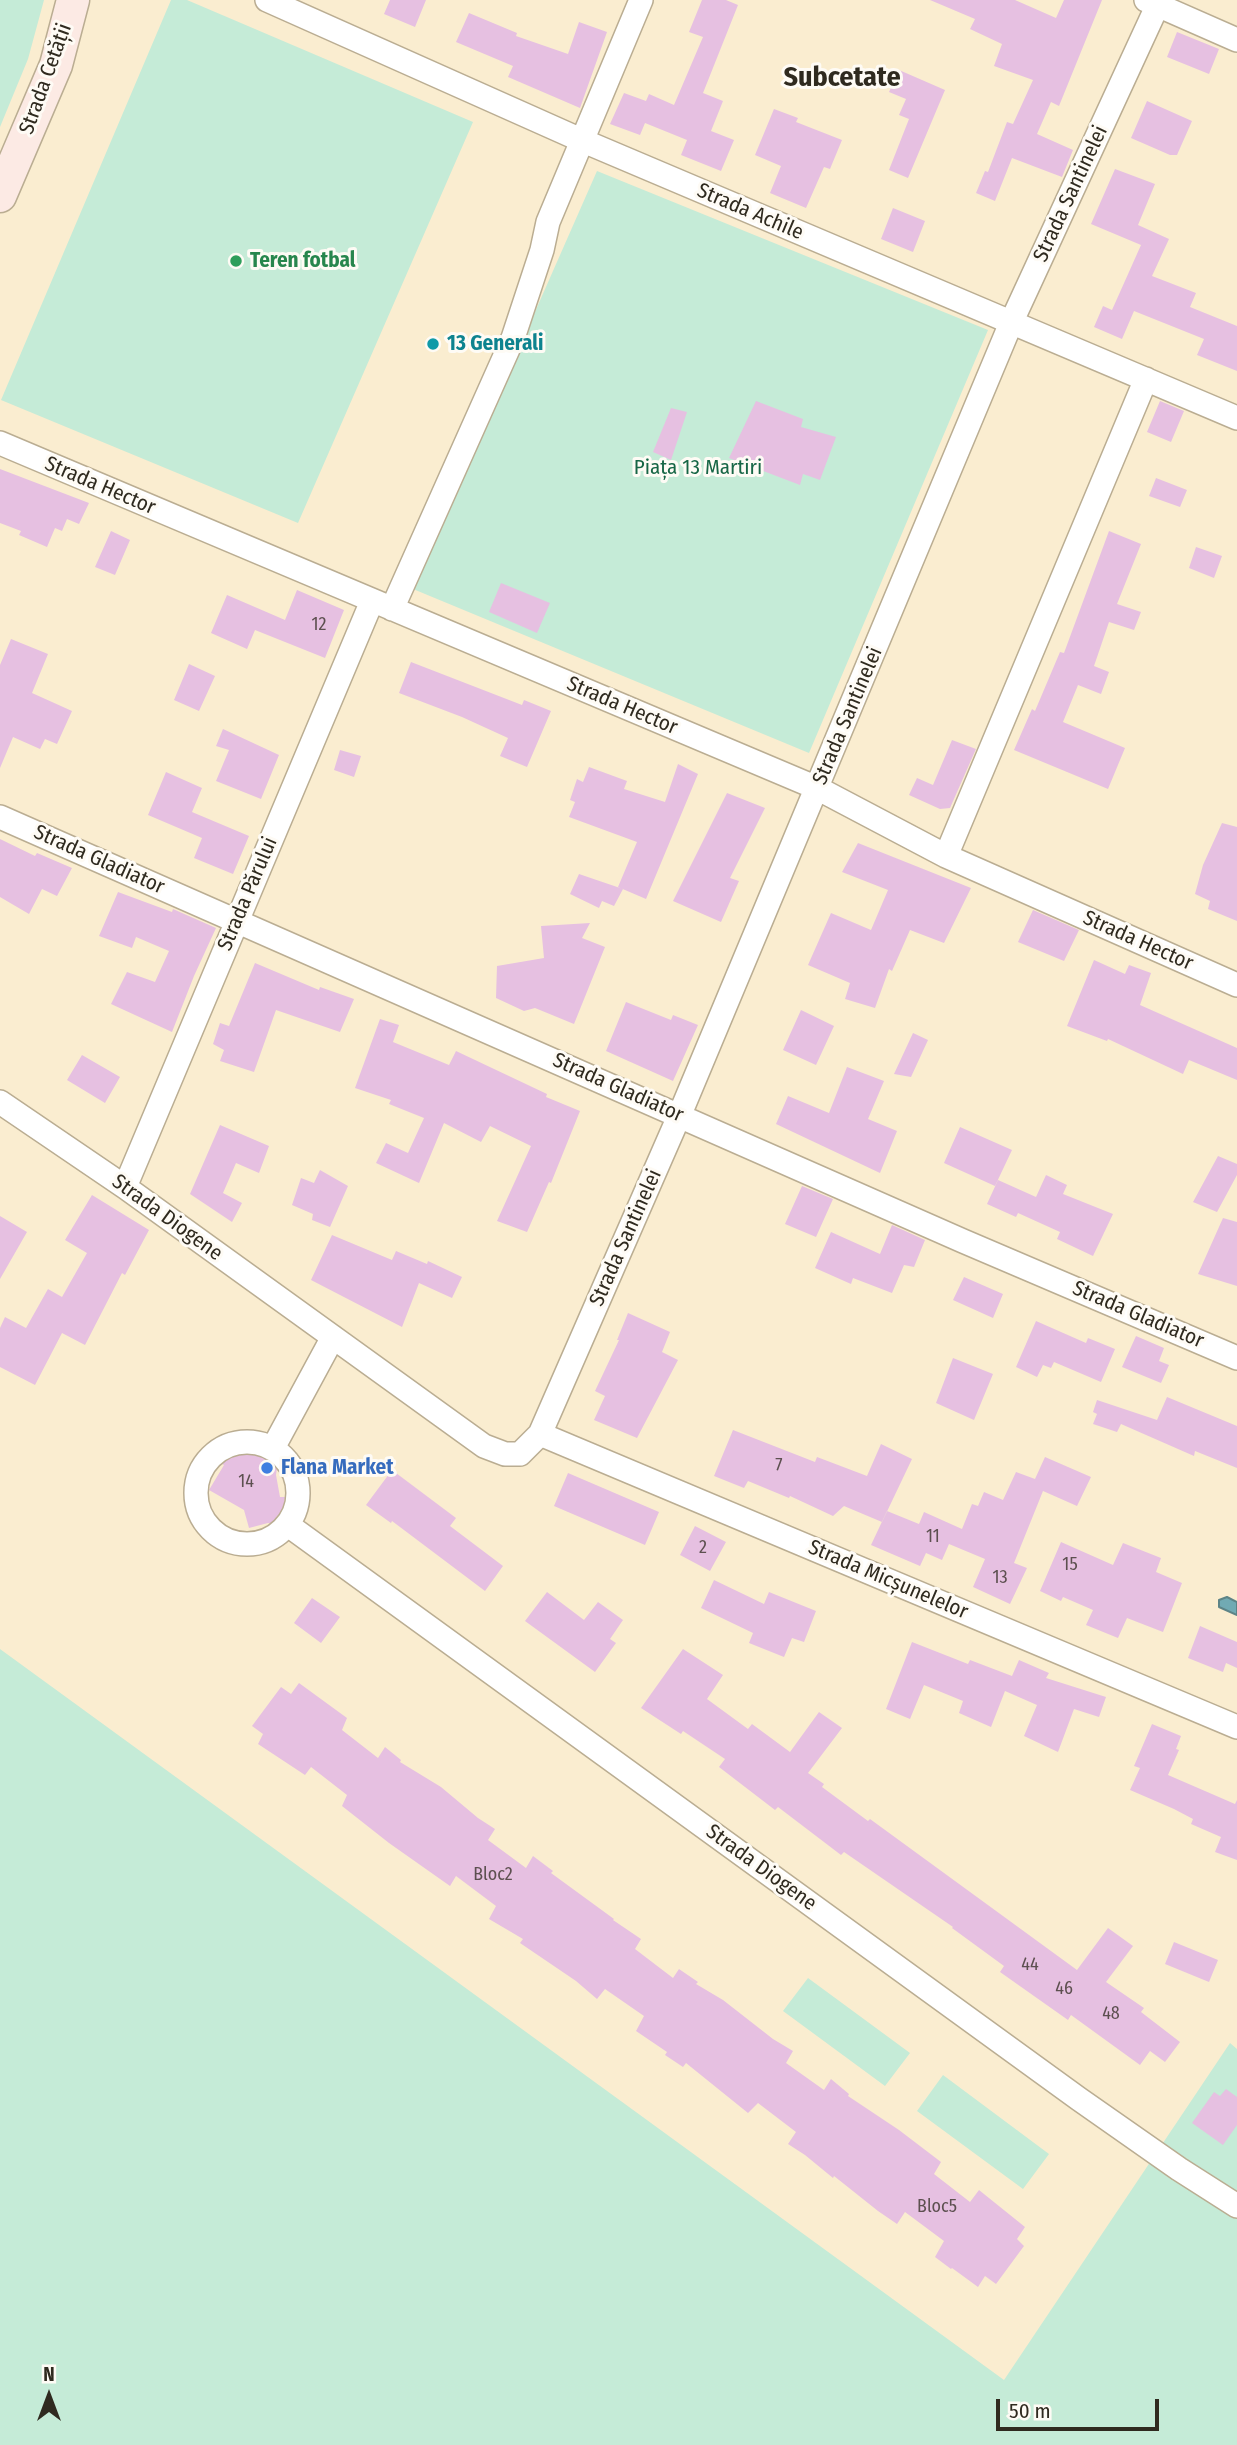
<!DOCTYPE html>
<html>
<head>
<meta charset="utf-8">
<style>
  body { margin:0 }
  #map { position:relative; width:1237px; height:2445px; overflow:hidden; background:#faedd0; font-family:"Fira Sans Condensed",sans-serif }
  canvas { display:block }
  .north { position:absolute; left:14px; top:2361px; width:70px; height:70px; -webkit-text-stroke:5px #fefbf5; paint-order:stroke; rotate:0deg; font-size:19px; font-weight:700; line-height:28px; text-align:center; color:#2f2a1f }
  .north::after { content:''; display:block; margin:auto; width:24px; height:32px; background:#2f2a1f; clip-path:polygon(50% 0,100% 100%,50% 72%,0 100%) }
  .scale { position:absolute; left:996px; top:2399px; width:163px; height:32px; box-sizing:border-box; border:4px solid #2f2a1f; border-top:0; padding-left:9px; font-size:21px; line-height:24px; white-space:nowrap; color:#2f2a1f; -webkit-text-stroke:5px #fefbf5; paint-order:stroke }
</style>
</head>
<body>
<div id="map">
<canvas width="1237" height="2445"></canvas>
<div class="north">N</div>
<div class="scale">50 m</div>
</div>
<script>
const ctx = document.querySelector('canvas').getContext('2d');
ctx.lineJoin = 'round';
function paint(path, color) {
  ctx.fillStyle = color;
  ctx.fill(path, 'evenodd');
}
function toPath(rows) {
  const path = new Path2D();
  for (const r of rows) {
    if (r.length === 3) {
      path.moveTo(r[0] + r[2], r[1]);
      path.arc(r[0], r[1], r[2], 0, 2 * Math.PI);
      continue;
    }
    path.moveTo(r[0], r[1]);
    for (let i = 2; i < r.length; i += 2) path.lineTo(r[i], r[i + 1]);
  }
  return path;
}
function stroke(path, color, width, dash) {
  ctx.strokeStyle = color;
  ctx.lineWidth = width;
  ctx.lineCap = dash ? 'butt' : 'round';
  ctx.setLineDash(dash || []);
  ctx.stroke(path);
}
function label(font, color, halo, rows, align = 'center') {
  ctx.font = font + ' "Fira Sans Condensed",sans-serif';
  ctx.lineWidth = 6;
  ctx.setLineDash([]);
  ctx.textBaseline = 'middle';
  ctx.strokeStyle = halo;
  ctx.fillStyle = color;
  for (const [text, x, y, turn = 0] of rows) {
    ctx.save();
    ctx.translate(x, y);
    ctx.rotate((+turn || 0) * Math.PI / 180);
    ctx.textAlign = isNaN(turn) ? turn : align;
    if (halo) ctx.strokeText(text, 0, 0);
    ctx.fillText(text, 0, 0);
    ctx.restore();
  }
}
paint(toPath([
  [0,0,44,0,28,59,0,127],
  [171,0,187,0,473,122,298,523,1,400],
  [597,171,988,330,809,753,413,589],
  [0,1649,1004,2380,1230,2043,1237,2049,1237,2445,0,2445],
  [808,1978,910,2053,885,2086,783,2011],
  [943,2075,1049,2154,1023,2189,917,2111]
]), '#c5ebd7');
const water = toPath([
  [1227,1597,1237,1602,1237,1615,1219,1607,1219,1600,1227,1597]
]);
paint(water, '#71aab3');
stroke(water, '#5d8487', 2);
paint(toPath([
  [390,0,426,0,415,27,384,14],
  [702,0,726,0,738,5,703,93,723,101,711,131,734,140,721,171,681,155,687,140,645,123,640,135,610,124,624,93,646,101,649,94,674,105,703,37,689,32],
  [930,0,1015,0,1056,18,1064,0,1102,0,1059,106,1051,102,1037,134,1073,150,1062,177,1012,158,995,201,976,193,985,171,988,172,1007,122,1013,124,1033,80,994,66,1002,44,970,29,975,19],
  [469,13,517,33,516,36,568,54,579,22,607,32,580,108,508,77,513,66,456,42],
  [1177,32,1219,49,1209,74,1167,57],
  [899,70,945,90,908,178,889,170,909,119,899,115,906,99,889,92],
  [1147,101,1192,121,1177,155,1170,155,1131,138],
  [774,109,798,118,796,122,842,140,830,169,824,167,806,208,770,193,781,166,755,155],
  [1115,169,1155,184,1138,225,1169,239,1152,276,1196,293,1190,307,1237,326,1237,371,1197,355,1204,339,1134,311,1122,339,1094,327,1103,306,1112,310,1141,245,1091,224],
  [893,208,925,221,913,252,881,239],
  [756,401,803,419,801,427,836,437,820,480,803,474,800,485,729,458],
  [1160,401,1184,411,1171,442,1147,432],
  [671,408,687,412,671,460,653,452],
  [0,469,89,503,79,524,67,519,62,531,55,528,47,547,19,535,21,531,0,523],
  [1156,478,1187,490,1180,507,1149,496],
  [111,531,130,540,115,575,95,567],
  [1109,531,1141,544,1117,604,1141,612,1134,630,1109,622,1094,666,1109,672,1101,694,1078,685,1063,722,1125,748,1108,789,1014,750,1032,709,1035,711,1060,652,1064,653],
  [1196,547,1222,556,1214,578,1189,568],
  [501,583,550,603,537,633,489,612],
  [297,590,344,610,325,658,255,630,247,649,211,633,227,595,285,620],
  [11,639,48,654,32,693,72,711,57,744,45,739,40,749,13,737,0,768,0,665],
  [411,662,522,705,524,700,551,711,527,767,500,756,508,738,462,717,399,693],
  [189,664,215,676,199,711,174,700],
  [223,729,279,755,261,799,216,781,229,750,216,746],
  [952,740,976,749,950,808,940,809,909,795,917,778,933,785],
  [340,750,361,756,354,777,334,770],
  [678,764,698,774,646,899,618,887,637,842,569,817,575,802,570,800,577,779,583,782,589,767,627,781,624,789,665,802],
  [166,772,202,788,192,812,249,836,233,874,194,858,202,838,148,815],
  [727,793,765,808,730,878,739,881,721,922,673,901],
  [1222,823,1237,827,1237,921,1208,909,1210,901,1195,894,1203,865],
  [0,839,35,856,37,853,72,868,57,896,42,889,29,914,0,897],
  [858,843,971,888,944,943,910,930,892,971,889,969,875,1008,845,999,850,983,808,965,831,913,871,930,888,890,842,872],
  [579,874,623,889,614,906,602,901,599,908,570,894],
  [118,892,172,912,173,909,216,928,194,976,172,1032,111,1004,127,972,155,982,169,951,136,937,132,948,99,936],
  [1033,910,1079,930,1064,961,1018,942],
  [590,923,582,938,605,947,574,1024,535,1008,524,1011,496,998,497,966,544,958,541,926],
  [1094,960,1125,974,1129,965,1151,973,1140,1005,1237,1048,1237,1080,1189,1060,1183,1074,1108,1039,1107,1041,1067,1026],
  [255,963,319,990,320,987,354,999,340,1032,276,1010,254,1072,220,1061,224,1050,213,1044,220,1023,229,1026],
  [626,1002,671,1020,673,1015,698,1025,673,1081,606,1051],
  [801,1010,834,1026,816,1065,783,1050],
  [380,1019,399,1025,393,1042,449,1065,456,1051,547,1094,546,1097,580,1111,551,1183,549,1182,527,1232,497,1221,531,1146,490,1126,481,1142,444,1123,419,1183,376,1163,386,1143,408,1153,424,1118,389,1104,391,1100,355,1088],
  [913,1033,928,1040,911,1077,894,1074],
  [82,1055,120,1077,105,1103,67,1080],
  [847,1067,884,1081,868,1119,897,1131,880,1173,776,1124,788,1096,829,1113],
  [220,1125,269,1146,259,1173,236,1163,223,1193,242,1203,232,1222,190,1194],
  [960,1127,1012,1150,995,1186,944,1163],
  [1218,1156,1237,1164,1237,1175,1217,1212,1193,1202],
  [320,1170,348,1186,330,1227,312,1220,313,1214,292,1205,301,1178,314,1183],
  [1046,1175,1067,1185,1063,1194,1113,1214,1093,1256,1057,1239,1060,1232,1018,1213,1016,1217,987,1204,998,1180,1036,1197],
  [802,1186,833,1199,816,1237,785,1224],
  [92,1195,149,1230,125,1275,122,1273,85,1345,62,1333,35,1385,0,1367,0,1328,5,1317,26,1328,48,1289,62,1297,87,1253,65,1240],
  [0,1216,27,1232,0,1279],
  [1223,1218,1237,1222,1237,1286,1198,1274],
  [892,1225,925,1240,914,1267,904,1265,892,1293,853,1278,851,1284,815,1268,831,1232,880,1254],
  [332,1235,392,1260,396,1251,427,1264,428,1261,462,1277,452,1298,419,1283,402,1327,311,1280],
  [964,1277,1003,1294,993,1318,953,1300],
  [628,1313,670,1332,662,1352,678,1360,637,1438,594,1420,605,1396,595,1391,619,1340,617,1340],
  [1036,1321,1086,1343,1088,1338,1115,1349,1101,1382,1054,1362,1051,1368,1043,1365,1037,1377,1016,1367],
  [1136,1336,1164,1348,1159,1361,1169,1365,1161,1383,1122,1367],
  [953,1358,993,1374,974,1420,936,1403],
  [1167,1397,1237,1426,1237,1468,1195,1451,1194,1456,1121,1424,1117,1432,1093,1424,1097,1414,1093,1412,1097,1400,1157,1420],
  [733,1430,815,1462,817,1457,867,1476,881,1444,912,1459,882,1522,844,1506,833,1516,790,1496,789,1498,748,1481,744,1488,714,1476],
  [239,1448,260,1451,267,1461,278,1461,276,1475,280,1497,285,1497,283,1512,277,1516,274,1524,268,1523,249,1528,244,1510,209,1490,224,1465,217,1461,231,1450],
  [1045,1457,1091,1477,1077,1506,1043,1491,1014,1563,1027,1568,1010,1604,973,1587,985,1559,949,1544,942,1560,926,1553,920,1566,871,1545,887,1511,919,1524,924,1512,962,1529,972,1504,978,1506,984,1492,1003,1500,1016,1472,1035,1479],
  [392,1470,456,1518,450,1526,503,1566,485,1591,392,1521,391,1523,366,1505],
  [568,1473,659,1512,645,1545,554,1506],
  [695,1526,726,1542,710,1571,680,1555],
  [1061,1542,1113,1565,1123,1543,1161,1558,1156,1572,1182,1583,1163,1632,1127,1618,1118,1638,1086,1625,1093,1610,1063,1597,1061,1601,1040,1591],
  [714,1580,764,1604,769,1592,816,1611,804,1642,792,1638,784,1657,749,1643,753,1633,701,1608],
  [547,1592,584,1620,598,1602,623,1620,610,1639,616,1643,595,1672,525,1621],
  [312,1598,340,1617,321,1643,294,1623],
  [1200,1626,1237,1642,1237,1668,1226,1663,1223,1672,1188,1658],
  [912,1642,968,1664,970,1660,1012,1676,1019,1660,1049,1673,1046,1678,1106,1697,1099,1717,1074,1709,1058,1752,1024,1736,1037,1705,1005,1691,991,1727,959,1713,963,1701,924,1685,910,1719,886,1709],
  [683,1649,723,1675,707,1699,748,1729,752,1724,790,1752,819,1712,842,1728,808,1773,824,1784,822,1787,868,1821,870,1819,1077,1970,1108,1928,1133,1946,1106,1982,1144,2008,1141,2012,1180,2042,1165,2062,1150,2051,1140,2065,1071,2015,1068,2020,1000,1972,1004,1966,952,1928,953,1927,844,1852,841,1855,778,1807,775,1810,719,1767,725,1759,683,1731,681,1734,641,1708],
  [299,1683,347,1718,342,1730,378,1758,385,1747,401,1760,400,1762,441,1787,478,1818,495,1829,488,1840,526,1868,533,1856,553,1871,551,1873,614,1919,613,1920,641,1939,635,1949,673,1978,679,1969,698,1982,696,1984,723,2000,773,2039,793,2051,786,2063,824,2090,831,2079,849,2094,848,2096,899,2130,941,2162,934,2174,970,2202,979,2190,1025,2227,1017,2239,1024,2246,996,2284,985,2276,978,2287,952,2268,951,2269,935,2257,944,2241,905,2212,897,2224,878,2211,834,2176,833,2178,805,2155,788,2144,796,2132,758,2103,748,2113,686,2063,683,2067,665,2055,667,2052,636,2031,644,2016,605,1989,597,1999,576,1981,520,1943,523,1939,489,1919,496,1906,456,1876,450,1886,389,1843,342,1806,347,1795,311,1767,305,1775,258,1744,263,1734,252,1726,281,1687,291,1694],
  [1152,1724,1181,1736,1176,1749,1179,1750,1168,1775,1235,1804,1237,1800,1237,1860,1215,1852,1221,1837,1191,1824,1193,1819,1174,1809,1130,1790,1140,1768,1134,1766],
  [1174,1942,1218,1960,1209,1982,1165,1964],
  [1226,2089,1237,2097,1237,2125,1223,2145,1192,2123,1214,2092,1220,2096]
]), '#e6c0e1');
const street = toPath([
  [267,0,581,140,1237,418],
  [1146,0,1237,40],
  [0,443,817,788,946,856,1237,985],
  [392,609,513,338,542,250,548,222,641,0],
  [0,817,963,1241,1237,1358],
  [946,856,1146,379],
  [0,1102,125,1187,484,1446,505,1454,520,1454,540,1434,680,1114,1011,323,1160,0],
  [125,1187,372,601],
  [540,1434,1237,1727],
  [247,1493,51],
  [273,1448,333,1337],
  [288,1525,1079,2099,1179,2169,1237,2206]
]);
const secondary = toPath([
  [0,196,56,65,73,0]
]);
stroke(street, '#baad92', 26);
stroke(secondary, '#baad92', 35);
stroke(street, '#fff', 23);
stroke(secondary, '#fceae4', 32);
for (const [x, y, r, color] of [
  [236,261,7,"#2e9e5b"],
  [433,344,7,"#0f9aa8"],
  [267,1468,7,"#3f7fe0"]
]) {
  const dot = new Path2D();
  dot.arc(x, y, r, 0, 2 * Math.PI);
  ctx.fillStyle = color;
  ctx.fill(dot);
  stroke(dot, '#fefbf5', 2.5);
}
label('18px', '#5d5050', null, [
  ["12",319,625],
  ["7",779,1466],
  ["14",246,1482],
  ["11",933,1537],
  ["2",703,1548],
  ["15",1070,1565],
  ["13",1000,1578],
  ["Bloc2",493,1875],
  ["44",1030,1965],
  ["46",1064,1989],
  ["48",1111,2014],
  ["Bloc5",937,2207]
]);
label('21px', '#2f2a1f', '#fefbf5', [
  ["Strada Cetății",46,79,-70],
  ["Strada Santinelei",1071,194,-65],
  ["Strada Achile",750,212,23],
  ["Strada Hector",100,486,23],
  ["Strada Hector",622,706,23],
  ["Strada Santinelei",848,716,-67],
  ["Strada Gladiator",99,860,24],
  ["Strada Părului",248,894,-67],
  ["Strada Hector",1138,941,24],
  ["Strada Gladiator",618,1088,24],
  ["Strada Diogene",167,1218,36],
  ["Strada Santinelei",626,1238,-66],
  ["Strada Gladiator",1138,1315,23],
  ["Strada Micșunelelor",888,1580,23],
  ["Strada Diogene",761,1868,36]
]);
label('bold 21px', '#27864d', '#fefbf5', [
  ["Teren fotbal",250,261]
], 'left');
label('bold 21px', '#0d838f', '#fefbf5', [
  ["13 Generali",447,344]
], 'left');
label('21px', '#176646', '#fefbf5', [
  ["Piața 13 Martiri",698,468]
]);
label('bold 21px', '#366cbe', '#fefbf5', [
  ["Flana Market",281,1468]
], 'left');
label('bold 28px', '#2f2a1f', '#fefbf5', [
  ["Subcetate",842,78]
]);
</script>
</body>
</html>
